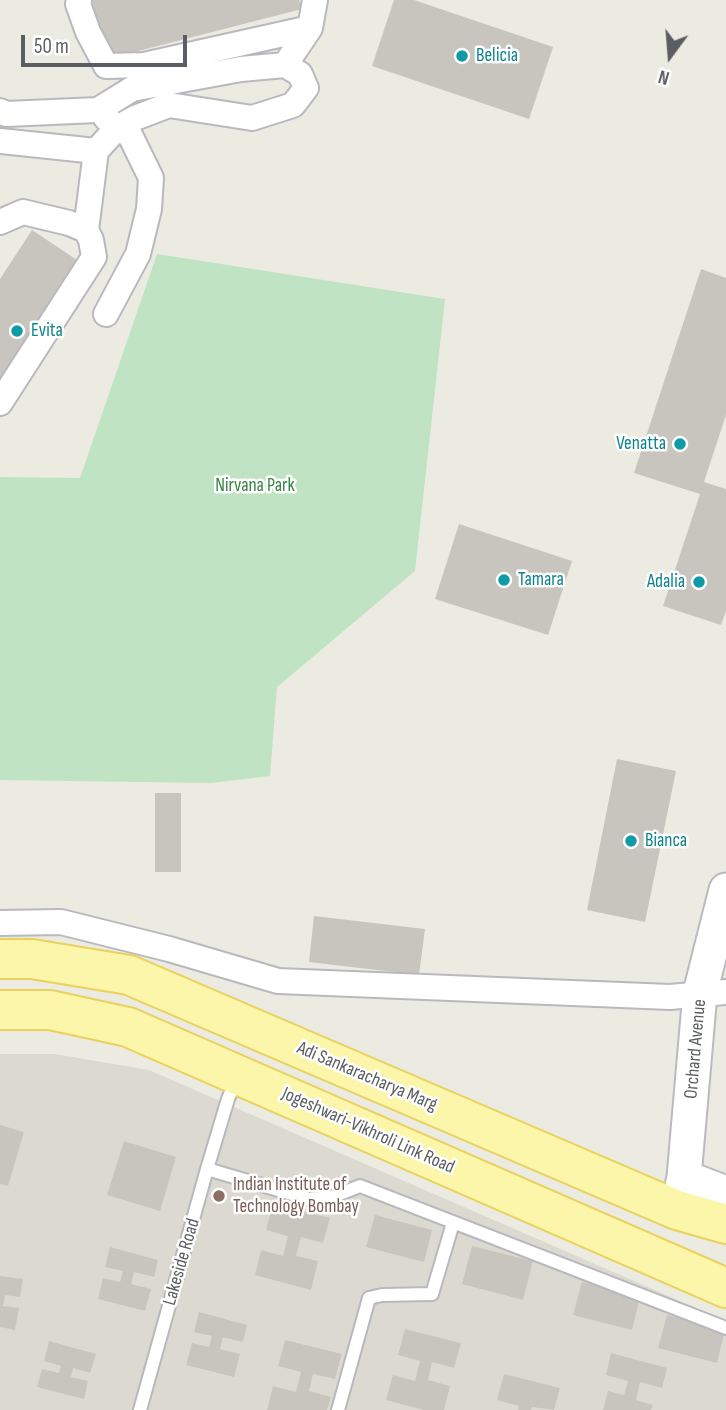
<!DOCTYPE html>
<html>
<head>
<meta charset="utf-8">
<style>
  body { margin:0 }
  #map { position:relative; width:726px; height:1410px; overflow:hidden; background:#ecebe2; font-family:"Sofia Sans Condensed",sans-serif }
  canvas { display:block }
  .north { position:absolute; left:635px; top:21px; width:70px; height:70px; -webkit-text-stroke:5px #fff; paint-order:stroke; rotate:196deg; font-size:19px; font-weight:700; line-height:28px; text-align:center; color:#5a5d62 }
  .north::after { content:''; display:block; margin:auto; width:24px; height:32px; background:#5a5d62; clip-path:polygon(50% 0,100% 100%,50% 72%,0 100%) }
  .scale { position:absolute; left:21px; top:35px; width:166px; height:32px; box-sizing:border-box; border:4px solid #5a5d62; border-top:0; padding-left:9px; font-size:21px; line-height:24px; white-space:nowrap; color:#5a5d62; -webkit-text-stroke:5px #fff; paint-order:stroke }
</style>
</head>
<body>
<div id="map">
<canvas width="726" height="1410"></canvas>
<div class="north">N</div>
<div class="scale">50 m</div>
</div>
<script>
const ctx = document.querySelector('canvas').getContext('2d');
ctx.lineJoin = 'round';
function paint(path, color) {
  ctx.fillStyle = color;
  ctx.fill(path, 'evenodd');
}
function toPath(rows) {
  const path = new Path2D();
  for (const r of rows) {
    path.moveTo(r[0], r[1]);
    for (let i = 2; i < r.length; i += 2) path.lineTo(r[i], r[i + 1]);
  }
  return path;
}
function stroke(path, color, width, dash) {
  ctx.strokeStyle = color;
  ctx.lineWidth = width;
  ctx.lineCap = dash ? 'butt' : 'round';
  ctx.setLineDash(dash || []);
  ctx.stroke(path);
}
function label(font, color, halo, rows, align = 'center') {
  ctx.font = font + ' "Sofia Sans Condensed",sans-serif';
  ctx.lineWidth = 5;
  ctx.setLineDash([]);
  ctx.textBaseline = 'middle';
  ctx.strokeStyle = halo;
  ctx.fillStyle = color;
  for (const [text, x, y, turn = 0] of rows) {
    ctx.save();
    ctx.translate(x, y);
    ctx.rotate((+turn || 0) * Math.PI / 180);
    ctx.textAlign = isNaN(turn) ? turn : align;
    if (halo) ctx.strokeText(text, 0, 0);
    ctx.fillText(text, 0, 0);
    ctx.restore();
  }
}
paint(toPath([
  [0,1054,55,1054,149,1070,726,1321,726,1410,0,1410]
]), '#dcdad0');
paint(toPath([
  [157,254,445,299,415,571,277,687,270,776,211,783,0,780,0,477,80,478]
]), '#bfe3c3');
paint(toPath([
  [92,0,299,0,302,9,107,59],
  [394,0,414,0,553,47,529,119,372,66],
  [32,230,80,262,0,384,0,279],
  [701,269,726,278,726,415,704,482,726,489,726,611,721,625,663,606,700,494,634,473],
  [459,524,572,561,548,635,435,599],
  [617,759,676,771,645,922,587,910],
  [155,793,181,793,181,872,155,872],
  [314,916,425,929,419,975,309,962],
  [0,1125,24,1132,8,1186,0,1184],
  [124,1141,176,1157,160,1211,107,1195],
  [273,1204,330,1218,323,1243,301,1237,296,1256,318,1261,311,1290,255,1275,261,1250,283,1256,288,1236,266,1230],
  [375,1215,432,1230,424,1262,366,1247],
  [472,1246,533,1261,523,1300,462,1284],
  [110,1247,158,1260,154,1277,134,1272,131,1284,151,1289,145,1311,98,1299,103,1278,120,1282,123,1271,105,1267],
  [0,1276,23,1279,20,1297,5,1295,3,1306,19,1308,15,1330,0,1327],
  [582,1282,640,1297,632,1330,573,1315],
  [199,1312,247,1325,243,1342,223,1337,220,1349,240,1354,234,1377,186,1365,192,1343,209,1347,212,1336,194,1332],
  [667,1315,725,1330,717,1363,658,1348],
  [405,1329,461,1343,454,1368,432,1362,428,1380,450,1386,444,1410,424,1410,386,1400,393,1375,415,1381,420,1361,398,1355],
  [285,1340,342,1354,335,1379,313,1374,309,1391,331,1397,327,1410,267,1410,273,1386,296,1392,301,1372,278,1366],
  [49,1341,96,1354,90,1373,73,1368,71,1377,88,1381,84,1399,37,1387,42,1369,59,1373,61,1366,44,1361],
  [611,1353,667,1368,662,1388,640,1382,636,1400,653,1405,651,1410,603,1410,608,1391,624,1395,628,1381,606,1375],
  [504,1374,560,1388,554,1410,532,1407,531,1410,518,1410,519,1406,497,1400]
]), '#c8c5bf');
const lane = toPath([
  [207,1169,309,1199,332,1197,360,1186,726,1328],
  [140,1410,207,1169,228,1099,237,1078],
  [338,1410,369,1298,382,1295,432,1294,453,1223]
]);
const street = toPath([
  [79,0,78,4,88,32,106,66,144,65,310,28],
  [285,65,310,28,315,0],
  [0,111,6,114,98,110,132,89,241,69,285,65,300,74,306,88,293,105,252,118,169,105,135,118,117,128],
  [0,141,96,151],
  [0,222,23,212,69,223,86,230,91,240,94,257,0,403],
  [86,230,96,151,117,128,106,118],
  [106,314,138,254,149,209,151,178,130,135,117,128],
  [0,923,61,922,169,949,278,981,670,997,726,992]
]);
const secondary = toPath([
  [684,1177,726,1193],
  [677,1210,684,1177,700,993,726,890]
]);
const primary = toPath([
  [0,959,32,959,129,975,677,1210,726,1224],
  [0,1010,50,1010,128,1027,726,1288]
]);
stroke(lane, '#b7b9be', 16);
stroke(street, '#b7b9be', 28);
stroke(secondary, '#b8bac0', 37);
stroke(primary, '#ead15e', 42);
stroke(lane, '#fff', 12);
stroke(street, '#fff', 24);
stroke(secondary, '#fff', 33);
stroke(primary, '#fbf6a9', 38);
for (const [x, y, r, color] of [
  [462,56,7,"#0f9aa8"],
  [17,331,7,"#0f9aa8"],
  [680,444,7,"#0f9aa8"],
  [504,580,7,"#0f9aa8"],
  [699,582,7,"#0f9aa8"],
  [631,841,7,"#0f9aa8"],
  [219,1196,7,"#8d6e63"]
]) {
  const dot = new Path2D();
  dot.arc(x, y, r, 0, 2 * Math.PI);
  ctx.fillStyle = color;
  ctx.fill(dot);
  stroke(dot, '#fff', 2.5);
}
label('19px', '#0d838f', '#fff', [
  ["Belicia",476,56],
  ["Evita",31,331],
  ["Venatta",666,444,"right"],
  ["Tamara",518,580],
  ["Adalia",685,582,"right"],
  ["Bianca",645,841]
], 'left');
label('19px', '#398344', '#fff', [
  ["Nirvana Park",255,486]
]);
label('19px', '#5a5d62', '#fff', [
  ["Orchard Avenue",696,1049,-85],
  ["Adi Sankaracharya Marg",367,1077,23],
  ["Jogeshwari-Vikhroli Link Road",368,1131,24],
  ["Lakeside Road",182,1262,-74]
]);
label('19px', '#785e54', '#fff', [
  ["Indian Institute of",233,1185],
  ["Technology Bombay",233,1207]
], 'left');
</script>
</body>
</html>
